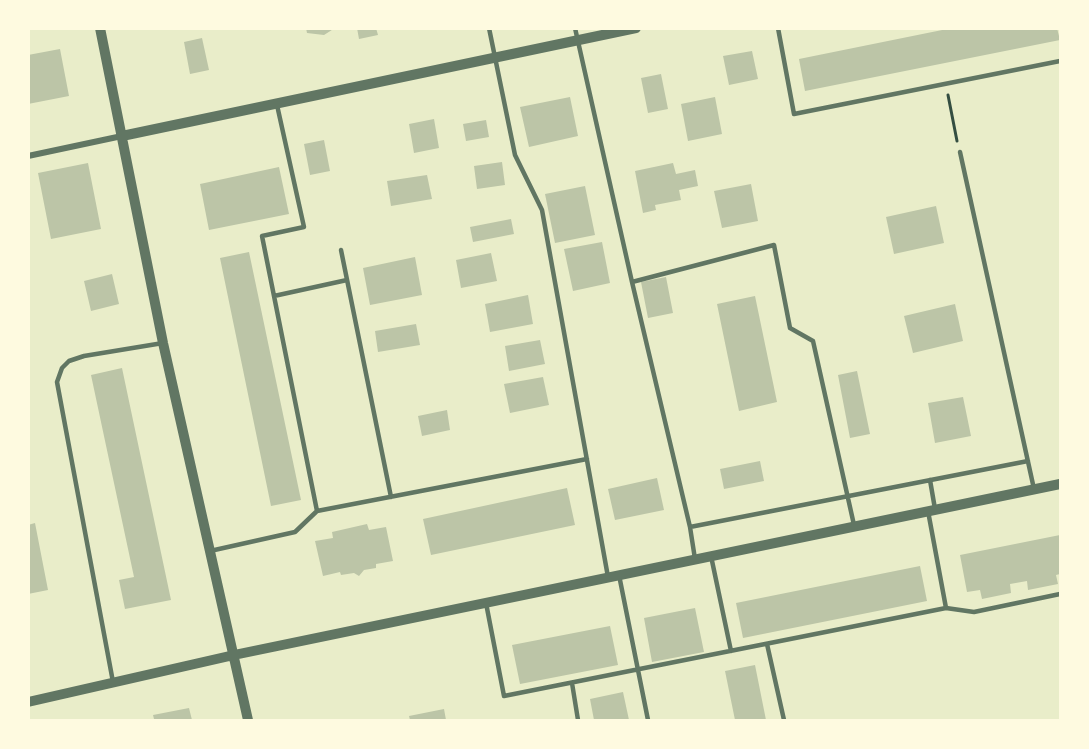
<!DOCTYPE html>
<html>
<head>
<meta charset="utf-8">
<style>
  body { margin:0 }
  #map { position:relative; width:1089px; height:749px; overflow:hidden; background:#e9edc9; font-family:"Nunito Sans",sans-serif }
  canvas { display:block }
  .frame { position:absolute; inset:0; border:30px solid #fefae0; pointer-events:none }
</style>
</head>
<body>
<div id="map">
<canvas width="1089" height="749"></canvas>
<div class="frame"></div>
</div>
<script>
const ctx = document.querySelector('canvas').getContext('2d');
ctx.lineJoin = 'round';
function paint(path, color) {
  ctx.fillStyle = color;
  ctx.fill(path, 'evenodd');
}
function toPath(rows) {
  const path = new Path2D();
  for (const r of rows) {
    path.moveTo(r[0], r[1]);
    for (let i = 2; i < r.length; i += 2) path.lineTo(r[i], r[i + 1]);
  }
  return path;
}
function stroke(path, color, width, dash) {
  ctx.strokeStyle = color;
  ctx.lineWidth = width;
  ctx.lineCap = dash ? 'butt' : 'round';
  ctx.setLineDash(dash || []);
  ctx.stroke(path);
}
paint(toPath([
  [306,28,335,28,324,35,307,33],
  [357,28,376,28,378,35,359,39],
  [952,28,1057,28,1060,40,805,91,799,59],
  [202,38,209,70,190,74,184,42],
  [60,49,69,96,28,104,28,55],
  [752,51,758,79,729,85,723,56],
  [661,74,668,109,648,113,641,78],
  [570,97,578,136,529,147,520,107],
  [715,97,722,134,688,141,681,104],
  [434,119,439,148,414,153,409,124],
  [486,120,489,137,466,141,463,124],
  [324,140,330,171,310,175,304,144],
  [502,162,505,185,477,189,474,166],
  [88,163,101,229,51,239,38,173],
  [673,163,676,174,695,170,698,186,679,190,681,200,655,205,656,210,643,213,635,171],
  [279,167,289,214,209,230,200,184],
  [427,175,432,199,391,206,387,181],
  [751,184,758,221,722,228,714,191],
  [585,186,595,235,555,243,545,194],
  [936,206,944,243,894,254,886,217],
  [511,219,514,234,473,242,470,227],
  [602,242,610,283,573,291,564,249],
  [249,252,301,500,271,506,220,258],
  [491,253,497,281,461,288,456,260],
  [415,257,422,295,370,305,363,268],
  [112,274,119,304,91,311,84,281],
  [666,277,673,313,648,318,641,282],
  [528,295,533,324,490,332,485,304],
  [755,296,777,402,739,411,717,304],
  [955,304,963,341,913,353,904,316],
  [416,324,420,345,378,352,375,331],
  [540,340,545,364,509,371,505,346],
  [122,368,171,600,125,609,119,580,134,577,91,375],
  [857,371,870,434,850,438,838,375],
  [543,377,549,405,510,413,504,384],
  [963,397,971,436,935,443,928,403],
  [447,410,450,430,422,436,418,416],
  [760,461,764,481,724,489,720,469],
  [657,478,664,510,615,520,608,489],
  [567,488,575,525,431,555,423,519],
  [35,523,48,590,28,594,28,525],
  [367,524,369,530,386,527,393,561,376,564,376,568,364,570,359,576,354,573,341,575,340,572,323,576,315,541,333,538,332,532],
  [1060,535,1060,574,1056,575,1058,584,1028,590,1027,581,1010,584,1011,593,982,599,980,590,967,592,960,555],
  [920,566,927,601,743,638,736,603],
  [695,608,704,652,652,662,644,618],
  [610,626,618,665,520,684,512,645],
  [755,665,766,720,735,720,725,671],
  [623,692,629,720,594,720,590,699],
  [189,708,192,720,150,720,154,719,153,715],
  [444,709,446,720,410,720,409,716]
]), '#bcc5a7');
stroke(toPath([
  [948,95,957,141]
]), '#344e41', 3);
stroke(toPath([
  [489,28,515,155,542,210,608,577],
  [575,28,632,282,690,527,695,559],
  [778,28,794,114,1060,61],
  [277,105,304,227,262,236,317,511],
  [960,152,1034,489],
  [341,250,391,497],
  [632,282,774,245,790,328,813,341,854,525],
  [274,296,347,280],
  [930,480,935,509],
  [928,511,946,608],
  [690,527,1028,461],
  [210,551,295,532,317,511,587,459],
  [711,556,731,651],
  [619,575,648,720],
  [486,603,504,696,946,608,974,612,1060,594],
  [767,644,784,720],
  [113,682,57,382,62,368,69,361,84,356,163,343],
  [572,683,578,720]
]), '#617663', 4.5);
stroke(toPath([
  [28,156,122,136]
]), '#617663', 6);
stroke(toPath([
  [100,28,163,343,248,720],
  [122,136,636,28],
  [28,702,234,655,1060,484]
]), '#617663', 10);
</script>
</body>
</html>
